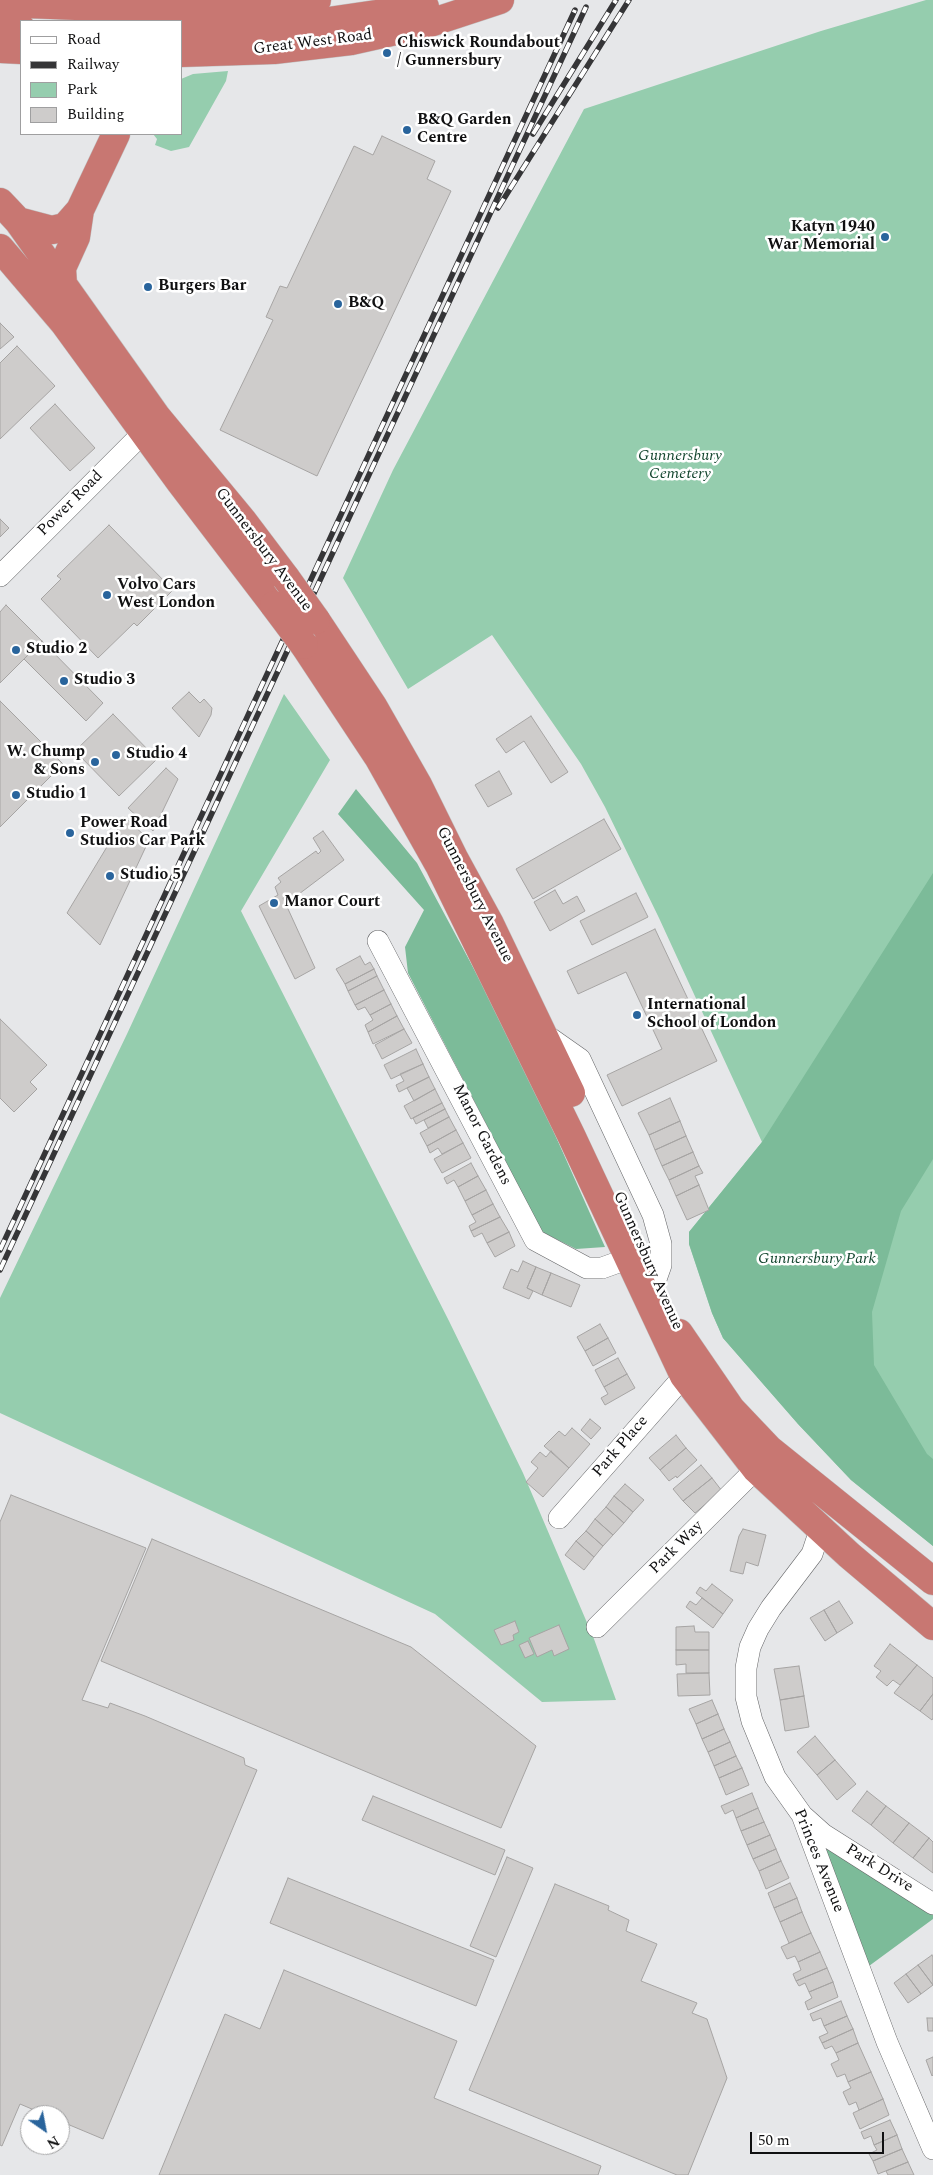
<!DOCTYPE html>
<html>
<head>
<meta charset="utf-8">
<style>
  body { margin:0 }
  #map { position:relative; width:933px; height:2175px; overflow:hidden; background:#e6e7e9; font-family:Spectral,serif }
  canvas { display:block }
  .legend { position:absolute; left:20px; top:20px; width:162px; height:115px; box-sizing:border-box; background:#fff; border:1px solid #9f9fa0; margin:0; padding:6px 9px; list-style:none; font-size:15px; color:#101011 }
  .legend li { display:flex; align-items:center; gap:10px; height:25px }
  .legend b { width:25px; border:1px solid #9f9fa0 }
  .north { position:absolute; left:20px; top:2105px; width:50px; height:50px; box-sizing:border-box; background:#fff; border:1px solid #9f9fa0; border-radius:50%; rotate:147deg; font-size:14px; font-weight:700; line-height:20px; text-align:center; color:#101011 }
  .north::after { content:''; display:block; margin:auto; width:18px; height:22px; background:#29649c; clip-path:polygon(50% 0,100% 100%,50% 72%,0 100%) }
  .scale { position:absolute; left:750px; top:2132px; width:134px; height:22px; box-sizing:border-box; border:2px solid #101011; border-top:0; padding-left:6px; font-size:15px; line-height:18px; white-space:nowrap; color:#101011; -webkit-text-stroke:4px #fff; paint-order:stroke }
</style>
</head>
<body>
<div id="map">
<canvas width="933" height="2175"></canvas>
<ul class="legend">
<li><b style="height:6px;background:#fff"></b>Road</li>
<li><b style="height:6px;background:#353537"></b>Railway</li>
<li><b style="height:14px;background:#95cdae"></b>Park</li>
<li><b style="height:14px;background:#cecccb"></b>Building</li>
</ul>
<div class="north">N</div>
<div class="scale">50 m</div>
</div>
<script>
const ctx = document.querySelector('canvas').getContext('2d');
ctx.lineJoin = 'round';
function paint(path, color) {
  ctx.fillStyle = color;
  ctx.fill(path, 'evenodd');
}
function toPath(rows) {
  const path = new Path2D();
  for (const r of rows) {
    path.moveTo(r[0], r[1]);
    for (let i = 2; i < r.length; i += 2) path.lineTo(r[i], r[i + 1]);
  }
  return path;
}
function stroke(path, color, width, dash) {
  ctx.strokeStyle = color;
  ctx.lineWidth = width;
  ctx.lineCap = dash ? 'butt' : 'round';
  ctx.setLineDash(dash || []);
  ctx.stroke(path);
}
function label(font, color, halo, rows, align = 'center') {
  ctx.font = font + ' Spectral,serif';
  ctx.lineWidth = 5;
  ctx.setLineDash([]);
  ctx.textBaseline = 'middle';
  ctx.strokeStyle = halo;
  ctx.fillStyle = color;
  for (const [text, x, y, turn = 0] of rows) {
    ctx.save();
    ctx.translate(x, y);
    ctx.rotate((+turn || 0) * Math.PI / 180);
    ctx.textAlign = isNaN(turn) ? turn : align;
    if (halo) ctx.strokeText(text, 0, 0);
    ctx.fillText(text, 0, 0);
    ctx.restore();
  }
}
paint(toPath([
  [926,0,933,0,933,1546,851,1480,798,1424,723,1338,712,1313,689,1244,689,1232,762,1142,659,918,605,807,581,764,492,635,408,689,343,578,393,470,584,109,821,31],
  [228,71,226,81,189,147,171,151,155,145,157,139,153,134,181,134,181,79,193,74],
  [284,694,330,760,241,911,449,1321,523,1473,594,1639,616,1700,542,1702,435,1614,0,1413,0,1298,127,1034]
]), '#95cdae');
paint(toPath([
  [356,789,417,863,516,1047,605,1247,576,1249,542,1232,408,973,405,947,424,910,338,814],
  [933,873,933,1159,901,1211,872,1312,874,1365,927,1454,933,1459,933,1546,851,1480,798,1424,723,1338,712,1313,689,1244,689,1232,762,1142],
  [833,1845,933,1913,933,1919,869,1966,821,1854]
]), '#7cbb99');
const building = toPath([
  [382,136,435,161,427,179,451,191,317,476,220,430,273,320,266,317,280,286,287,288,354,146,373,155,382,136],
  [0,323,14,337,0,349,0,323],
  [17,346,55,386,0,439,0,363,17,346],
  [55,404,95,448,70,471,30,428,55,404],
  [0,519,9,528,0,537,0,519],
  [109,525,173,590,137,626,134,623,98,658,41,599,61,579,57,576,109,525],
  [6,605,42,641,0,683,0,612,6,605],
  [42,641,103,703,86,721,24,659,42,641],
  [189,692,200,703,204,699,212,708,211,715,199,737,172,708,189,692],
  [0,701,63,764,0,827,0,701],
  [113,714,157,759,119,796,75,751,113,714],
  [531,716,568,772,551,783,524,741,506,753,496,739,531,716],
  [166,768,178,779,153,831,128,808,166,768],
  [499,771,512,794,488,807,475,785,499,771],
  [125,817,149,840,100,945,67,913,125,817],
  [604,819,621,849,533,899,516,869,604,819],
  [323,831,344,860,291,900,289,895,283,898,315,968,295,979,259,906,278,895,275,887,281,882,278,878,316,851,318,854,321,851,313,838,323,831],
  [555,890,563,904,577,896,585,911,550,931,534,902,555,890],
  [636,893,648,917,592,945,580,921,636,893],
  [655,929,717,1061,622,1106,607,1075,662,1049,626,972,578,994,567,971,655,929],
  [360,956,365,965,370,962,374,969,345,984,336,969,360,956],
  [374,969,377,976,348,991,345,984,374,969],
  [377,976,384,990,355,1005,348,991,377,976],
  [384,990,391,1004,370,1015,365,1007,358,1010,355,1005,384,990],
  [391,1004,397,1016,368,1032,365,1025,373,1020,370,1015,391,1004],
  [397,1016,404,1029,373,1044,368,1032,397,1016],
  [0,1019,47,1065,30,1082,37,1089,14,1112,0,1098,0,1019],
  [404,1029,412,1043,382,1059,375,1045,404,1029],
  [416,1049,423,1064,391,1079,384,1065,416,1049],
  [423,1064,429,1077,399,1092,396,1085,404,1081,400,1074,423,1064],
  [429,1077,435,1089,414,1101,407,1088,429,1077],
  [435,1089,442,1103,411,1119,404,1106,435,1089],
  [670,1098,680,1121,649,1135,638,1113,670,1098],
  [442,1103,445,1109,416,1124,413,1118,442,1103],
  [445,1109,449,1117,428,1128,424,1120,445,1109],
  [449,1117,456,1130,427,1146,420,1133,449,1117],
  [680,1121,686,1136,655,1150,649,1135,680,1121],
  [456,1130,463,1143,442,1154,438,1148,430,1153,427,1146,456,1130],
  [686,1136,693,1152,662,1166,655,1150,686,1136],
  [463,1143,471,1158,442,1173,434,1159,463,1143],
  [693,1152,699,1166,669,1180,662,1166,693,1152],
  [471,1163,478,1176,458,1187,454,1180,447,1184,444,1178,471,1163],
  [699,1166,703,1173,695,1176,699,1185,676,1196,669,1180,699,1166],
  [478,1176,486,1190,465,1201,458,1187,478,1176],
  [699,1185,709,1210,687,1220,676,1196,699,1185],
  [486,1190,493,1204,472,1215,465,1201,486,1190],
  [493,1204,500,1217,471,1231,469,1226,476,1222,472,1215,493,1204],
  [500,1217,509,1232,487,1243,482,1233,474,1237,471,1231,500,1217],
  [509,1232,515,1246,495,1257,487,1243,509,1232],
  [523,1261,536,1267,527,1288,533,1291,529,1299,503,1288,511,1269,518,1272,523,1261],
  [536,1267,551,1273,542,1295,527,1288,536,1267],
  [551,1273,580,1285,571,1307,542,1295,551,1273],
  [600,1324,608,1338,585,1351,577,1337,600,1324],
  [608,1338,616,1353,593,1366,585,1351,608,1338],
  [618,1358,627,1374,604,1387,595,1370,618,1358],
  [627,1374,635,1388,605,1405,601,1398,608,1394,604,1387,627,1374],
  [590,1419,601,1428,591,1439,581,1430,590,1419],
  [572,1428,590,1444,569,1468,544,1446,559,1431,565,1436,572,1428],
  [676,1435,686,1448,660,1470,649,1458,676,1435],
  [686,1448,697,1460,677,1478,676,1476,669,1481,660,1470,686,1448],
  [551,1451,569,1468,543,1497,526,1482,538,1468,531,1462,540,1452,546,1457,551,1451],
  [701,1465,712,1478,683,1501,673,1489,701,1465],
  [712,1478,722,1491,695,1513,683,1501,712,1478],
  [625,1484,644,1500,633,1512,614,1496,625,1484],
  [11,1495,146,1548,82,1700,108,1708,110,1703,145,1716,244,1758,245,1765,257,1770,103,2139,60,2121,60,2115,46,2115,20,2104,2,2146,0,2145,0,1522,11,1495],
  [614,1496,633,1512,624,1523,606,1507,614,1496],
  [606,1507,624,1523,613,1535,595,1519,606,1507],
  [595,1519,613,1535,603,1546,586,1531,595,1519],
  [743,1529,766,1535,758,1566,746,1562,743,1574,730,1571,739,1536,743,1529],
  [586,1531,603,1546,594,1557,576,1541,586,1531],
  [152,1539,411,1647,536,1746,501,1828,101,1661,152,1539],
  [576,1541,594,1557,584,1570,565,1555,576,1541],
  [712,1584,733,1600,723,1614,696,1593,700,1587,706,1591,712,1584],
  [702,1598,723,1614,713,1628,686,1607,690,1601,696,1605,702,1598],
  [839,1601,853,1623,837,1633,824,1610,839,1601],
  [824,1610,837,1633,825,1641,810,1618,824,1610],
  [515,1621,519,1632,513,1635,514,1640,501,1645,494,1630,515,1621],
  [559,1625,569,1649,554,1656,552,1650,537,1657,529,1638,559,1625],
  [694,1626,695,1632,709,1632,709,1650,676,1650,676,1627,694,1626],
  [528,1641,534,1654,525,1658,519,1645,528,1641],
  [890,1644,917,1665,900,1685,893,1680,887,1686,876,1677,881,1671,874,1666,890,1644],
  [676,1650,709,1650,709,1673,686,1673,686,1664,676,1665,676,1650],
  [917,1665,933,1678,933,1694,920,1711,894,1693,917,1665],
  [799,1666,804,1696,780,1700,774,1669,799,1666],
  [709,1673,710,1695,678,1696,677,1674,709,1673],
  [933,1694,933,1718,932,1720,920,1711,933,1694],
  [804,1696,809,1727,785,1731,780,1700,804,1696],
  [712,1700,718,1714,696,1724,689,1709,712,1700],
  [718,1714,724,1729,702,1739,696,1724,718,1714],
  [724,1729,730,1742,708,1752,702,1739,724,1729],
  [815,1736,835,1760,817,1775,797,1752,815,1736],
  [730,1742,736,1756,714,1766,708,1752,730,1742],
  [736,1756,742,1768,719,1778,714,1766,736,1756],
  [835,1760,856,1784,837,1800,817,1775,835,1760],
  [742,1768,749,1785,726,1795,719,1778,742,1768],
  [867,1791,886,1806,871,1825,852,1811,867,1791],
  [752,1793,758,1808,736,1818,733,1810,725,1814,721,1806,752,1793],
  [373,1796,505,1850,495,1875,362,1820,373,1796],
  [886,1806,909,1823,893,1843,871,1825,886,1806],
  [758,1808,764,1822,741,1831,736,1818,758,1808],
  [764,1822,770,1835,747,1845,741,1831,764,1822],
  [909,1823,929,1838,913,1858,893,1843,909,1823],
  [770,1835,776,1849,753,1859,747,1845,770,1835],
  [929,1838,933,1842,933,1873,913,1858,929,1838],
  [776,1849,781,1861,759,1871,753,1859,776,1849],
  [507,1857,533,1868,496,1957,470,1946,507,1857],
  [781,1861,789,1878,766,1889,759,1871,781,1861],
  [288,1878,494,1960,476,2006,270,1923,288,1878],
  [790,1883,797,1898,774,1908,768,1893,790,1883],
  [555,1884,609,1906,608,1910,629,1920,626,1931,657,1944,641,1981,697,2003,692,2013,707,2019,727,2078,688,2175,677,2175,469,2090,555,1884],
  [797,1898,802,1912,780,1922,774,1908,797,1898],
  [802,1912,811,1933,789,1943,780,1922,802,1912],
  [811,1933,820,1952,798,1962,795,1956,787,1959,781,1947,811,1933],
  [820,1952,827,1968,796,1981,793,1974,801,1970,798,1962,820,1952],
  [932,1955,933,1957,933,1985,918,1965,932,1955],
  [918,1965,933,1985,921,1994,906,1974,918,1965],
  [827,1968,833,1982,809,1992,805,1983,799,1986,796,1981,827,1968],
  [284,1970,457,2041,434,2098,601,2166,598,2175,159,2175,225,2014,260,2029,284,1970],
  [906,1974,921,1994,908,2003,894,1983,906,1974],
  [833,1982,838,1997,808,2010,805,2002,812,1998,809,1992,833,1982],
  [841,2001,847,2016,824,2026,821,2018,813,2021,810,2014,841,2001],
  [847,2016,853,2029,822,2043,819,2037,828,2033,824,2026,847,2016],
  [927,2018,933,2018,933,2031,928,2031,927,2018],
  [853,2029,858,2043,836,2053,832,2046,825,2049,822,2043,853,2029],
  [858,2043,871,2072,848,2082,845,2074,837,2077,831,2064,839,2060,836,2053,858,2043],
  [933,2057,933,2075,932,2076,926,2060,933,2057],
  [871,2072,883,2099,859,2110,856,2102,849,2105,843,2092,851,2088,848,2082,871,2072],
  [883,2099,889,2115,860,2129,853,2113,883,2099],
  [890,2120,897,2135,874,2145,871,2136,864,2139,861,2132,890,2120],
  [897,2135,902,2149,873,2161,869,2154,877,2150,874,2145,897,2135],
  [902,2149,908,2162,878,2174,873,2161,902,2149],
  [908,2162,914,2175,888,2175,886,2171,908,2162]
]);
paint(building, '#cecccb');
stroke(building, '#a6a4a3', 1);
const minor = toPath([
  [0,576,143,433],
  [378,941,535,1240,587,1268,602,1268,627,1259],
  [543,1033,580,1059,653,1215,661,1244,661,1265,655,1282],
  [559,1518,684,1376],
  [825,1531,817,1539,812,1554,771,1608,758,1629,750,1647,746,1668,746,1697,752,1721,775,1777,802,1815,887,2042,933,2149],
  [597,1627,756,1469],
  [804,1817,823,1834,933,1904]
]);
const highway = toPath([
  [0,3,176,10,250,7,317,0],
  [0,27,21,28],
  [181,31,251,29,301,25,425,7],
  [0,49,21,50],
  [181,53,274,50,351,41,427,24,500,0],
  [0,202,18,221,157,417,243,521,286,578],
  [18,221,52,230,65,227,80,210,116,134],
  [0,248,64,323,180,482,274,605],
  [63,285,62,268,76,237,80,210],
  [316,620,373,706,418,785,454,858,490,924,571,1093],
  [304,645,378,757,440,867,571,1135,684,1376,756,1469,849,1555,933,1626],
  [679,1333,731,1409,769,1449,933,1581]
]);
stroke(minor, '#646567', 22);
stroke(highway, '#c1c1c1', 29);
stroke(minor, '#fff', 21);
stroke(highway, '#c87772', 28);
const rail = toPath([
  [533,134,616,0],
  [498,208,629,0],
  [0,1250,575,10],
  [0,1270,586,7]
]);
stroke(rail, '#353537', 5.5);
stroke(rail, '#fff', 4, [11]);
const highwayBridge = toPath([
  [286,578,316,620],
  [274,605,304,645]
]);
stroke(highwayBridge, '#c1c1c1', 29, []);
stroke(highwayBridge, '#c87772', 28);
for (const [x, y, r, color] of [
  [387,53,5,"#29649c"],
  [407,130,5,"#29649c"],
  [885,237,5,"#29649c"],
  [148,287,5,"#29649c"],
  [338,304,5,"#29649c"],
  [107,595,5,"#29649c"],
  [16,650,5,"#29649c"],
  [64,681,5,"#29649c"],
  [116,755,5,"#29649c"],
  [95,762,5,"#29649c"],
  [16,795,5,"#29649c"],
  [70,833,5,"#29649c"],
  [110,876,5,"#29649c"],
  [274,903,5,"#29649c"],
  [637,1015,5,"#29649c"]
]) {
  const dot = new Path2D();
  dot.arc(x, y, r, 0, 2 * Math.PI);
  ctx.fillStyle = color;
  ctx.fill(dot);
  stroke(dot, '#fff', 2);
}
label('16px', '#101011', '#fff', [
  ["Great West Road",313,43,-7],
  ["Power Road",71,504,-45],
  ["Gunnersbury Avenue",263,550,53],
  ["Gunnersbury Avenue",474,895,63],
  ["Manor Gardens",481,1135,63],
  ["Gunnersbury Avenue",647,1261,66],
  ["Park Place",621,1447,-49],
  ["Park Way",677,1548,-45],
  ["Princes Avenue",818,1861,68],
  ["Park Drive",879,1869,32]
]);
label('bold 16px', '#101011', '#fff', [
  ["Chiswick Roundabout",397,44],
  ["/ Gunnersbury",397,62],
  ["B&Q Garden",417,121],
  ["Centre",417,139],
  ["Katyn 1940",875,228,"right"],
  ["War Memorial",875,246,"right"],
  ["Burgers Bar",158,287],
  ["B&Q",348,304],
  ["Volvo Cars",117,586],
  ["West London",117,604],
  ["Studio 2",26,650],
  ["Studio 3",74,681],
  ["W. Chump",85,753,"right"],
  ["& Sons",85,771,"right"],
  ["Studio 4",126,755],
  ["Studio 1",26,795],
  ["Power Road",80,824],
  ["Studios Car Park",80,842],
  ["Studio 5",120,876],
  ["Manor Court",284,903],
  ["International",647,1006],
  ["School of London",647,1024]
], 'left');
label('italic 16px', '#154730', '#fff', [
  ["Gunnersbury",680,457],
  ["Cemetery",680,475],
  ["Gunnersbury Park",817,1260]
]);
</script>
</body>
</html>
